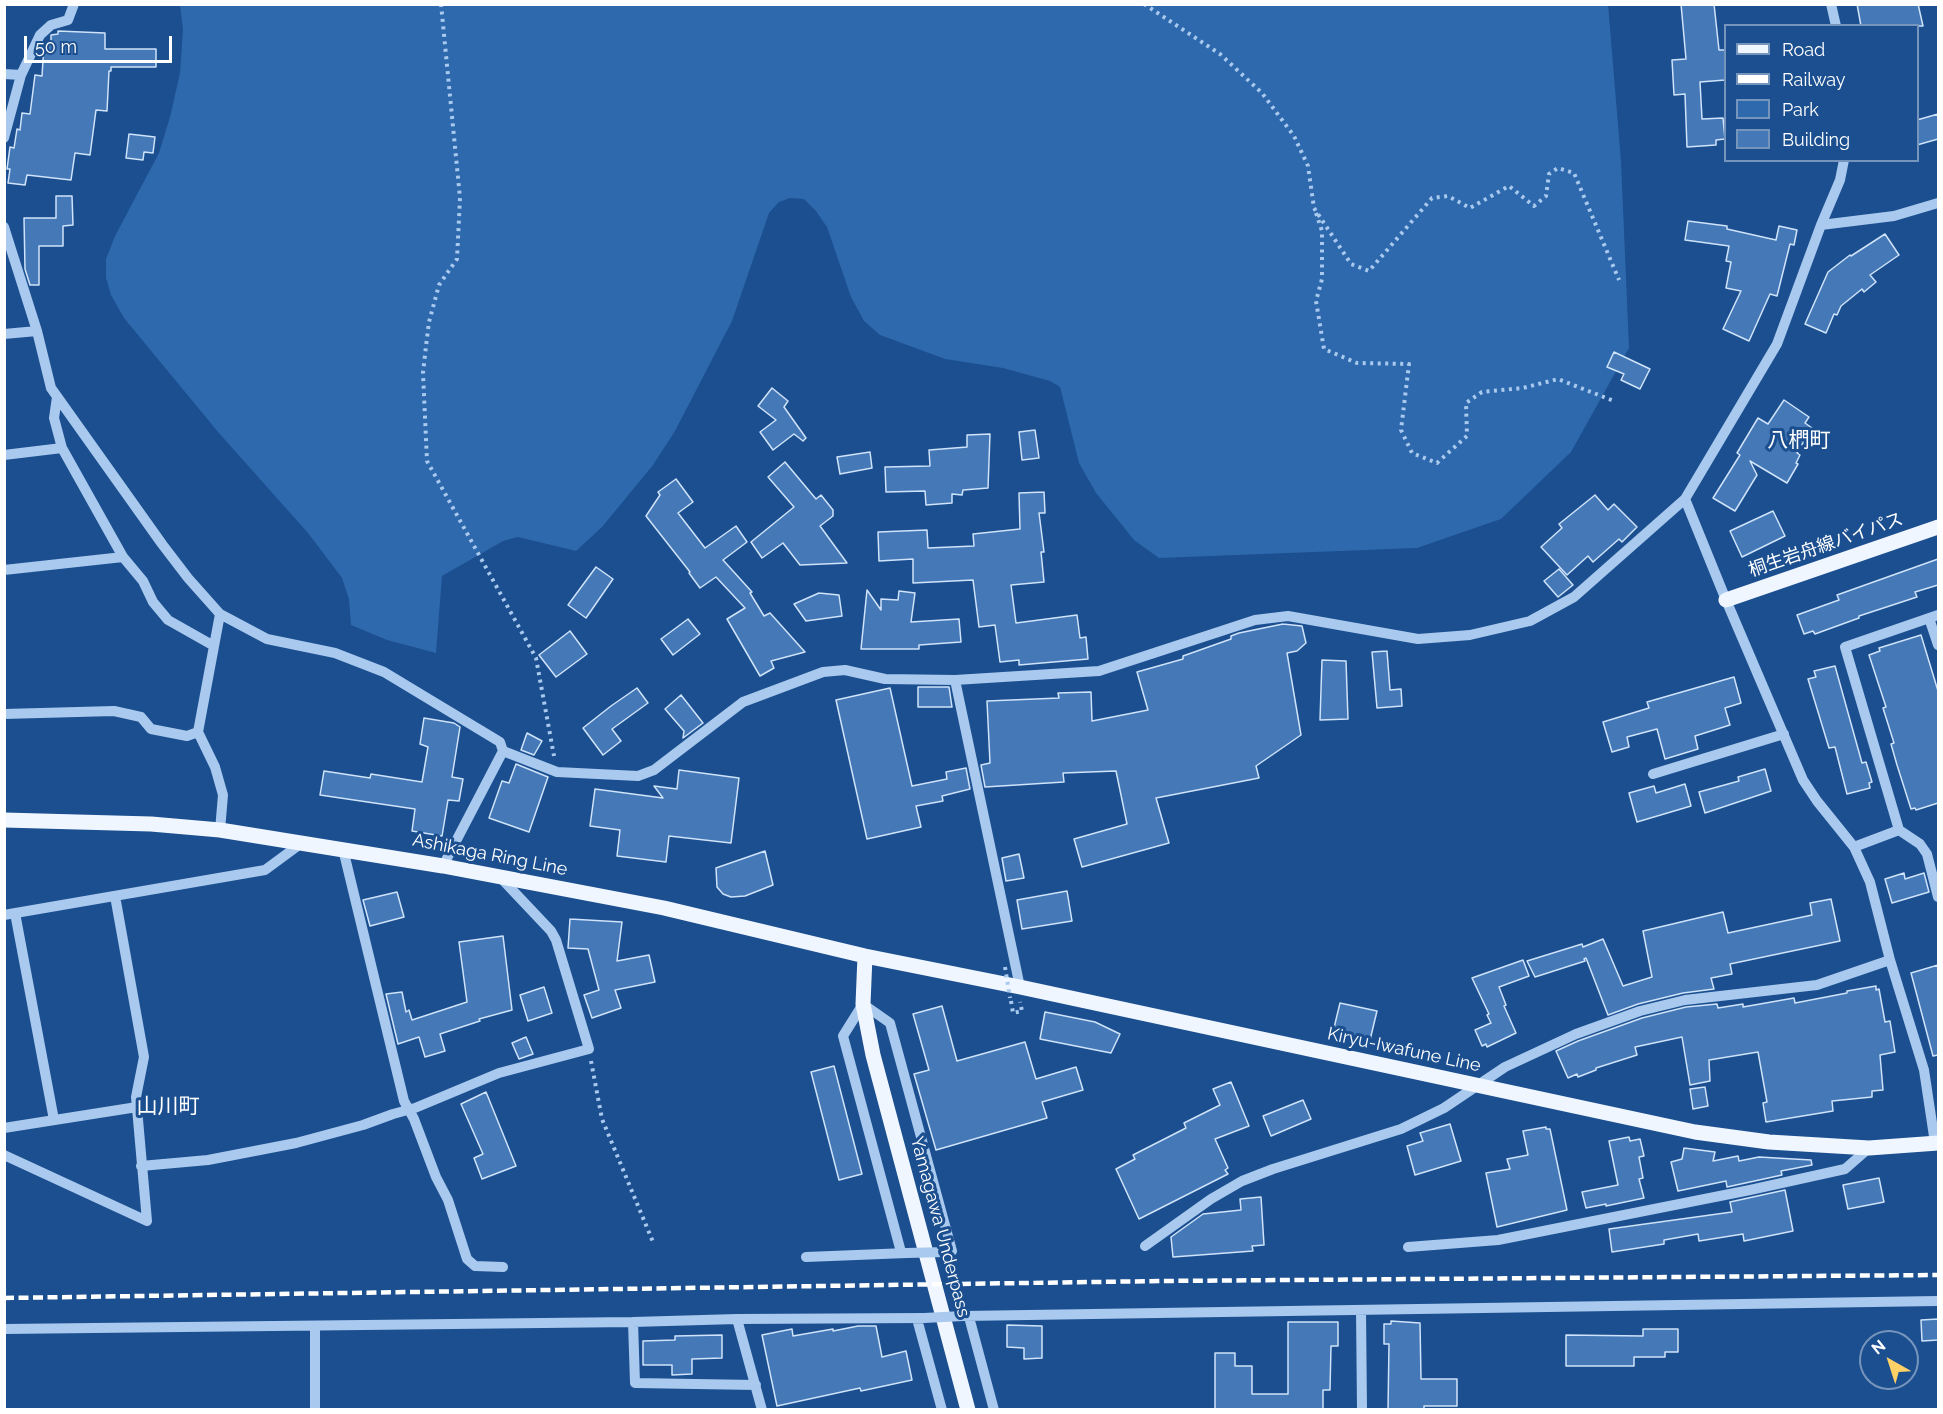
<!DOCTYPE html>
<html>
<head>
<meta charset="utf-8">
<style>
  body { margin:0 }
  #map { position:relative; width:1943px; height:1414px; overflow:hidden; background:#1b4f8f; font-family:Raleway,sans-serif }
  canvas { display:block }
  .frame { position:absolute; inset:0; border:6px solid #fff; pointer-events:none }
  .legend { position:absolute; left:1724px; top:24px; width:195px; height:138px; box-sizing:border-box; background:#1b4f8f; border:2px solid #7695bc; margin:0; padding:8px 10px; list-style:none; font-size:18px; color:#fff }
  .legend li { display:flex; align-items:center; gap:12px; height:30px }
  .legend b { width:30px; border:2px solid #7695bc }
  .north { position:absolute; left:1859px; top:1330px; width:60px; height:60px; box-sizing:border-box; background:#1b4f8f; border:2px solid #7695bc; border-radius:50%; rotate:321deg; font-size:16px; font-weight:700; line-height:24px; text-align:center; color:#fff }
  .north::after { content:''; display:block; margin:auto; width:21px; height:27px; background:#ffd166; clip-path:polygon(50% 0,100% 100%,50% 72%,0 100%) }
  .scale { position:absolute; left:24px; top:36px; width:148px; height:27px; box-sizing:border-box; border:3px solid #fff; border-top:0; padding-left:8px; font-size:18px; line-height:21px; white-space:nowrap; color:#fff; -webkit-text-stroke:4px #1b4f8f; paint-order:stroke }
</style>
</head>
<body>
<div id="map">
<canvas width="1943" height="1414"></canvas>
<div class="frame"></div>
<ul class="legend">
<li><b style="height:8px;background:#f0f6ff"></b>Road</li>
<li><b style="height:8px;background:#fff"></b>Railway</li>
<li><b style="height:16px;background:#2e69ad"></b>Park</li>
<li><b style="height:16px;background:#4478b7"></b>Building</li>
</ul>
<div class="north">N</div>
<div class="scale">50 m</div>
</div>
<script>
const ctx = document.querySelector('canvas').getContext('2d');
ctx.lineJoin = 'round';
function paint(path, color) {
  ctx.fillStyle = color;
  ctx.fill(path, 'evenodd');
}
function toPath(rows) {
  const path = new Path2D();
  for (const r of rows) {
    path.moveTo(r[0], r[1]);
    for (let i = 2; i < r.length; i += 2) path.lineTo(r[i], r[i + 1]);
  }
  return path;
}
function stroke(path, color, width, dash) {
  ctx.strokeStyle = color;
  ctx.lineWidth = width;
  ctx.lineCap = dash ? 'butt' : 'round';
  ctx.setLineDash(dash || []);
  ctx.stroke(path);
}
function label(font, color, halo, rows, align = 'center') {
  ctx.font = font + ' Raleway,"Noto Sans JP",sans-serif';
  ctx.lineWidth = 6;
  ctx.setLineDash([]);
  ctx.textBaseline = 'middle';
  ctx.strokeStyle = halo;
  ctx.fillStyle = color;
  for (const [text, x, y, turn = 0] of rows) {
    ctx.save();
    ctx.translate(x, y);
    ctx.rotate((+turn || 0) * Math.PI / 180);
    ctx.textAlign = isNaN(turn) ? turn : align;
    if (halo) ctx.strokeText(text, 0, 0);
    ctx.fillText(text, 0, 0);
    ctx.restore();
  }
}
paint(toPath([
  [1608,4,1621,161,1629,348,1571,452,1501,519,1417,548,1159,558,1134,540,1096,493,1079,463,1060,387,1050,381,1003,368,945,359,880,335,864,321,851,297,827,227,816,211,804,199,790,198,779,202,769,213,732,321,675,431,653,465,602,527,576,551,518,537,503,541,442,576,436,653,387,640,351,625,349,599,342,578,308,533,218,432,124,318,111,295,106,278,106,259,115,236,159,153,170,117,180,73,183,30,180,5]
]), '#2e69ad');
const building = toPath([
  [1681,4,1714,4,1719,50,1725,50,1725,80,1700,82,1702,119,1723,118,1725,139,1716,140,1716,145,1687,147,1685,94,1674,95,1672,60,1686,59,1681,4],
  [1857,4,1918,4,1923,26,1861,26,1857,4],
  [58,31,105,33,105,49,156,49,156,67,111,67,111,71,109,71,107,111,96,110,90,155,75,153,71,180,27,175,25,185,8,183,10,169,7,169,10,147,14,148,17,129,20,130,22,113,30,114,35,75,42,76,44,44,51,44,51,35,58,34,58,31],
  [1938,114,1938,139,1917,145,1917,120,1938,114],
  [129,134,155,137,153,153,144,152,143,160,126,158,129,134],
  [56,196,72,196,73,225,63,226,63,246,39,246,39,285,30,285,25,269,24,218,56,218,56,196],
  [1688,221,1727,226,1727,229,1776,240,1779,226,1797,230,1794,245,1790,244,1777,296,1770,294,1749,341,1723,329,1741,291,1726,288,1731,262,1726,261,1729,246,1685,240,1688,221],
  [1885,234,1899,255,1870,275,1876,282,1864,292,1862,289,1841,306,1837,315,1834,314,1826,333,1805,324,1828,272,1850,255,1851,256,1885,234],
  [1614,352,1650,369,1640,389,1621,380,1624,374,1607,367,1614,352],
  [772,388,788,401,784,407,806,438,803,441,794,434,773,450,760,432,776,420,758,406,772,388],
  [1784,400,1809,417,1805,423,1812,428,1797,453,1800,455,1796,463,1798,464,1787,483,1750,461,1757,475,1735,511,1713,498,1740,455,1737,453,1758,418,1768,424,1784,400],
  [1035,430,1039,458,1022,460,1019,432,1035,430],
  [990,434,988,488,963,490,962,495,952,494,952,503,926,505,925,491,886,492,885,467,930,466,929,450,967,447,967,435,990,434],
  [870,452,872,468,840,474,837,457,870,452],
  [785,462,816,499,821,495,833,510,833,516,820,526,847,563,800,565,783,543,762,558,751,542,794,507,768,477,785,462],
  [676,479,693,502,678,513,705,548,736,526,747,542,723,560,752,592,750,593,764,616,770,613,805,652,771,661,774,668,760,676,727,619,745,608,716,577,700,588,689,573,690,572,646,516,660,495,658,492,676,479],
  [1044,492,1045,513,1039,513,1044,552,1041,552,1044,582,1011,585,1016,623,1077,615,1080,638,1086,637,1088,659,1019,665,1019,660,1000,662,995,625,979,627,973,580,913,583,913,559,879,561,878,532,927,530,928,548,974,546,973,534,1020,529,1019,493,1044,492],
  [1595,495,1608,510,1614,504,1637,527,1622,542,1619,539,1593,562,1588,556,1567,575,1541,547,1562,528,1559,524,1595,495],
  [1773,511,1785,536,1742,557,1730,531,1773,511],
  [1938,559,1938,585,1915,592,1917,597,1859,616,1859,618,1815,634,1813,631,1804,634,1797,615,1839,600,1837,595,1938,559],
  [596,567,613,579,586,618,568,605,596,567],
  [1559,569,1573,585,1558,597,1544,581,1559,569],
  [867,590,881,610,881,599,898,600,899,591,915,593,911,622,959,619,961,642,919,645,919,649,861,649,867,590],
  [819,593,839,595,842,616,806,621,794,604,819,593],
  [688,619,700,634,673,655,661,639,688,619],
  [1283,624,1302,626,1306,643,1297,651,1287,653,1301,735,1256,766,1259,778,1156,798,1169,843,1082,867,1074,839,1127,824,1116,771,1063,773,1064,782,985,787,981,765,990,763,987,701,1059,698,1058,693,1091,692,1092,721,1148,710,1137,672,1183,659,1183,656,1231,639,1231,636,1239,633,1283,624],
  [570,631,587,654,556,677,539,655,570,631],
  [1921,635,1938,691,1938,803,1916,810,1915,808,1911,809,1897,765,1891,744,1894,743,1883,708,1886,707,1869,655,1880,651,1879,648,1921,635],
  [1387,651,1390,690,1401,689,1402,706,1377,708,1372,652,1387,651],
  [1322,660,1346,661,1348,719,1320,720,1322,660],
  [1835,666,1862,763,1866,762,1872,782,1869,783,1870,788,1847,794,1835,747,1829,748,1808,679,1816,677,1814,671,1835,666],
  [1734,677,1741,703,1725,708,1730,725,1695,736,1698,749,1665,759,1657,729,1627,737,1629,747,1612,752,1603,722,1649,708,1647,702,1734,677],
  [918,687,949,687,952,707,918,707,918,687],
  [637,688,648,703,612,729,621,741,603,755,583,728,611,706,637,688],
  [890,688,912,786,947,779,946,772,966,768,970,789,942,796,943,801,916,806,921,827,867,839,836,700,890,688],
  [681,695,703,723,683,738,684,731,665,709,681,695],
  [424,718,454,723,460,727,452,777,463,779,459,801,448,800,442,836,412,831,415,809,320,795,324,771,370,778,371,774,422,782,428,747,420,744,424,718],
  [527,733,542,741,534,755,521,750,527,733],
  [516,764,548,777,529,832,489,818,502,781,509,783,516,764],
  [1765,769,1771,791,1705,813,1699,792,1739,781,1738,777,1765,769],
  [679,770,739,778,731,843,669,836,666,862,617,856,620,830,590,826,595,789,663,798,654,786,677,789,679,770],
  [1685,784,1691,806,1637,822,1629,793,1654,786,1656,793,1685,784],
  [765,851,773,885,745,896,731,897,723,894,717,887,716,868,765,851],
  [1019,854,1024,878,1006,881,1002,858,1019,854],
  [1904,873,1905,879,1924,873,1929,892,1892,903,1885,879,1904,873],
  [1067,891,1072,921,1022,929,1017,900,1067,891],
  [397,892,404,917,370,926,363,900,397,892],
  [1831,899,1840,941,1730,964,1732,974,1711,978,1714,989,1683,993,1638,1004,1608,1015,1586,958,1584,959,1585,961,1535,977,1527,961,1582,944,1583,947,1603,939,1623,986,1652,977,1643,931,1723,912,1728,933,1812,915,1810,903,1831,899],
  [570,919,622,922,617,961,649,955,655,982,615,990,621,1008,592,1018,584,995,599,990,588,949,568,948,570,919],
  [503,936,512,1010,479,1019,480,1021,440,1034,445,1051,425,1057,419,1037,398,1044,386,994,402,992,406,1012,409,1010,412,1020,467,1002,459,942,503,936],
  [1523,960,1529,976,1499,987,1506,1005,1504,1006,1516,1033,1487,1047,1486,1044,1482,1046,1475,1030,1491,1023,1487,1015,1489,1014,1472,978,1523,960],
  [1938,965,1938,1055,1933,1056,1911,973,1938,965],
  [1876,986,1876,990,1879,989,1885,1022,1890,1021,1895,1052,1880,1055,1883,1090,1872,1091,1872,1097,1832,1101,1833,1111,1766,1122,1763,1103,1767,1102,1758,1052,1709,1060,1710,1081,1690,1085,1682,1037,1635,1047,1637,1055,1596,1068,1596,1070,1578,1077,1577,1074,1568,1078,1556,1051,1578,1041,1642,1018,1686,1007,1717,1004,1718,1008,1743,1004,1743,1007,1794,998,1795,1003,1847,993,1847,991,1876,986],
  [544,987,552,1013,528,1021,520,995,544,987],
  [1340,1003,1377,1011,1370,1040,1333,1032,1340,1003],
  [942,1006,957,1061,1025,1042,1036,1079,1076,1067,1083,1090,1042,1102,1047,1118,936,1150,914,1074,929,1070,913,1014,942,1006],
  [1045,1012,1095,1022,1120,1034,1111,1053,1040,1039,1045,1012],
  [526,1037,533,1054,519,1059,512,1043,526,1037],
  [834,1066,862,1174,839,1180,811,1072,834,1066],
  [1231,1082,1249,1126,1215,1139,1228,1168,1225,1170,1228,1174,1139,1219,1116,1169,1135,1159,1133,1155,1186,1128,1184,1123,1220,1105,1213,1089,1231,1082],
  [1705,1087,1708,1106,1693,1109,1690,1089,1705,1087],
  [486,1092,516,1166,482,1179,474,1158,483,1154,461,1104,486,1092],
  [1303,1100,1311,1119,1271,1136,1263,1116,1303,1100],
  [1450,1124,1461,1161,1415,1175,1407,1146,1423,1141,1420,1133,1450,1124],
  [1546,1127,1546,1129,1550,1129,1567,1210,1497,1227,1486,1173,1510,1169,1507,1159,1528,1155,1523,1131,1546,1127],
  [1629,1137,1630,1141,1640,1139,1644,1156,1639,1157,1643,1178,1639,1179,1644,1198,1606,1206,1606,1204,1586,1208,1582,1192,1618,1185,1609,1141,1629,1137],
  [1684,1148,1715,1152,1713,1161,1738,1156,1739,1161,1759,1157,1811,1160,1812,1165,1781,1171,1782,1175,1727,1187,1726,1181,1678,1191,1671,1162,1682,1159,1684,1148],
  [1879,1178,1884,1202,1848,1209,1843,1185,1879,1178],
  [1785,1190,1793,1231,1744,1241,1743,1234,1699,1241,1698,1234,1664,1240,1664,1244,1612,1252,1609,1229,1732,1212,1730,1202,1785,1190],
  [1261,1197,1264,1245,1252,1246,1253,1251,1173,1257,1171,1237,1203,1214,1241,1210,1240,1199,1261,1197],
  [1938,1319,1938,1340,1922,1341,1921,1320,1938,1319],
  [1391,1321,1420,1323,1421,1379,1457,1379,1457,1406,1424,1406,1424,1410,1388,1410,1389,1344,1384,1344,1384,1324,1391,1324,1391,1321],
  [1288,1322,1338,1322,1338,1346,1331,1346,1330,1390,1323,1390,1323,1410,1215,1410,1215,1353,1235,1353,1235,1366,1252,1366,1252,1394,1288,1394,1288,1322],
  [1007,1325,1042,1326,1042,1358,1024,1359,1024,1348,1007,1347,1007,1325],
  [858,1326,876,1326,882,1357,906,1351,912,1380,861,1391,860,1388,777,1406,762,1335,792,1329,793,1336,833,1329,833,1331,858,1326],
  [1643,1329,1678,1329,1678,1352,1665,1352,1665,1357,1634,1357,1634,1366,1566,1366,1566,1335,1643,1336,1643,1329],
  [722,1335,722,1358,692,1359,692,1374,672,1375,672,1365,643,1365,643,1341,675,1340,675,1336,722,1335]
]);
paint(building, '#4478b7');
stroke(building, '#cfe3fa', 1.5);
stroke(toPath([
  [441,4,460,198,457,259,439,285,429,322,426,346,423,373,427,461,536,658,554,756],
  [1144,4,1220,54,1262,93,1294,136,1308,166,1314,208,1351,264,1369,271,1432,198,1448,196,1470,208,1509,186,1534,206,1546,196,1549,174,1558,168,1574,173,1619,280],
  [1316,213,1322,231,1322,279,1316,301,1324,349,1357,363,1409,364,1401,430,1412,453,1437,463,1467,436,1466,403,1482,392,1523,388,1558,379,1614,401],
  [1011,1001,1013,1013,1022,1011,1020,1002],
  [591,1061,602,1119,653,1242]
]), '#a9c9ee', 4, [3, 4.5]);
stroke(toPath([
  [1831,4,1836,26],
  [4,74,21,75],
  [4,138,21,75,40,35,51,25,68,20,74,4],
  [1821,225,1894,216,1938,203],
  [4,227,37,331,51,388,162,544,188,578,220,614,267,639,335,653,384,672,500,742,503,751],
  [4,334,37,331],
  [57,397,54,418,62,448,123,557,143,581,153,602,168,620,214,646],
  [4,455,62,448],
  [1685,499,1726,600,1803,780,1817,801,1854,847,1870,882,1890,960,1924,1070,1935,1143],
  [4,570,123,557],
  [1929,618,1938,645],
  [955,680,1020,987],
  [4,714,114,711,141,717,151,729,187,736,198,732],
  [1653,774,1784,734],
  [220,830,223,795,215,767,198,732,220,614],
  [1899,830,1845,647,1938,615],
  [1854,847,1899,830,1920,844,1927,854,1938,897],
  [343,849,404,1101,414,1119,436,1177,448,1200,467,1259,475,1266,503,1267],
  [443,866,503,751,557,772,638,776,654,770,743,702,823,672,845,670,885,679,955,680,1099,671,1255,620,1288,616,1418,639,1470,635,1530,621,1574,597,1685,499,1777,344,1821,225,1840,180,1844,160],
  [115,896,144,1057,136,1097,147,1221],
  [15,913,54,1120],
  [4,915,265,870,303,842],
  [4,1128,137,1107],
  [4,1155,147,1221],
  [141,1166,208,1160,296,1143,363,1125,393,1114,415,1108,499,1073,589,1049,556,940,551,931,500,877],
  [1145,1246,1211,1199,1242,1181,1273,1169,1401,1129,1444,1108,1505,1067,1576,1034,1640,1011,1685,1000,1817,985,1890,960],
  [1408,1247,1498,1240,1750,1190,1845,1169,1869,1148],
  [901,1252,843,1036,863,1004,890,1023,952,1251,946,1252],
  [806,1257,907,1253],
  [1361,1310,1362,1410],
  [963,1316,1938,1301],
  [969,1317,994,1410],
  [737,1319,762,1410],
  [917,1319,942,1410],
  [633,1322,635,1383,756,1385],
  [315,1326,315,1410],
  [4,1329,633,1322,737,1319,924,1318]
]), '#a9c9ee', 10);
stroke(toPath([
  [1726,600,1938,527],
  [4,820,151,824,220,830,443,866,664,908,865,956,1020,987,1695,1132,1769,1142,1869,1148,1938,1143],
  [865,956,863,1004,873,1055,968,1410]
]), '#f0f6ff', 15);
stroke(toPath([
  [4,1298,1161,1281,1938,1275]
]), '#fff', 4.5, [10, 4.5]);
stroke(toPath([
  [1005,967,1010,998]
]), '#a9c9ee', 4, [3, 4.5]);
stroke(toPath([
  [907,1253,946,1252],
  [924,1318,963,1316]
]), '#a9c9ee', 10);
label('18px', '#fff', '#1b4f8f', [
  ["桐生岩舟線バイパス",1826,545,-19],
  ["Ashikaga Ring Line",490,855,11],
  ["Kiryu-Iwafune Line",1404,1050,12],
  ["Yamagawa Underpass",940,1227,75]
]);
label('21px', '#fff', '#1b4f8f', [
  ["八椚町",1799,441],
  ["山川町",168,1107]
]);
</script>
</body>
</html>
